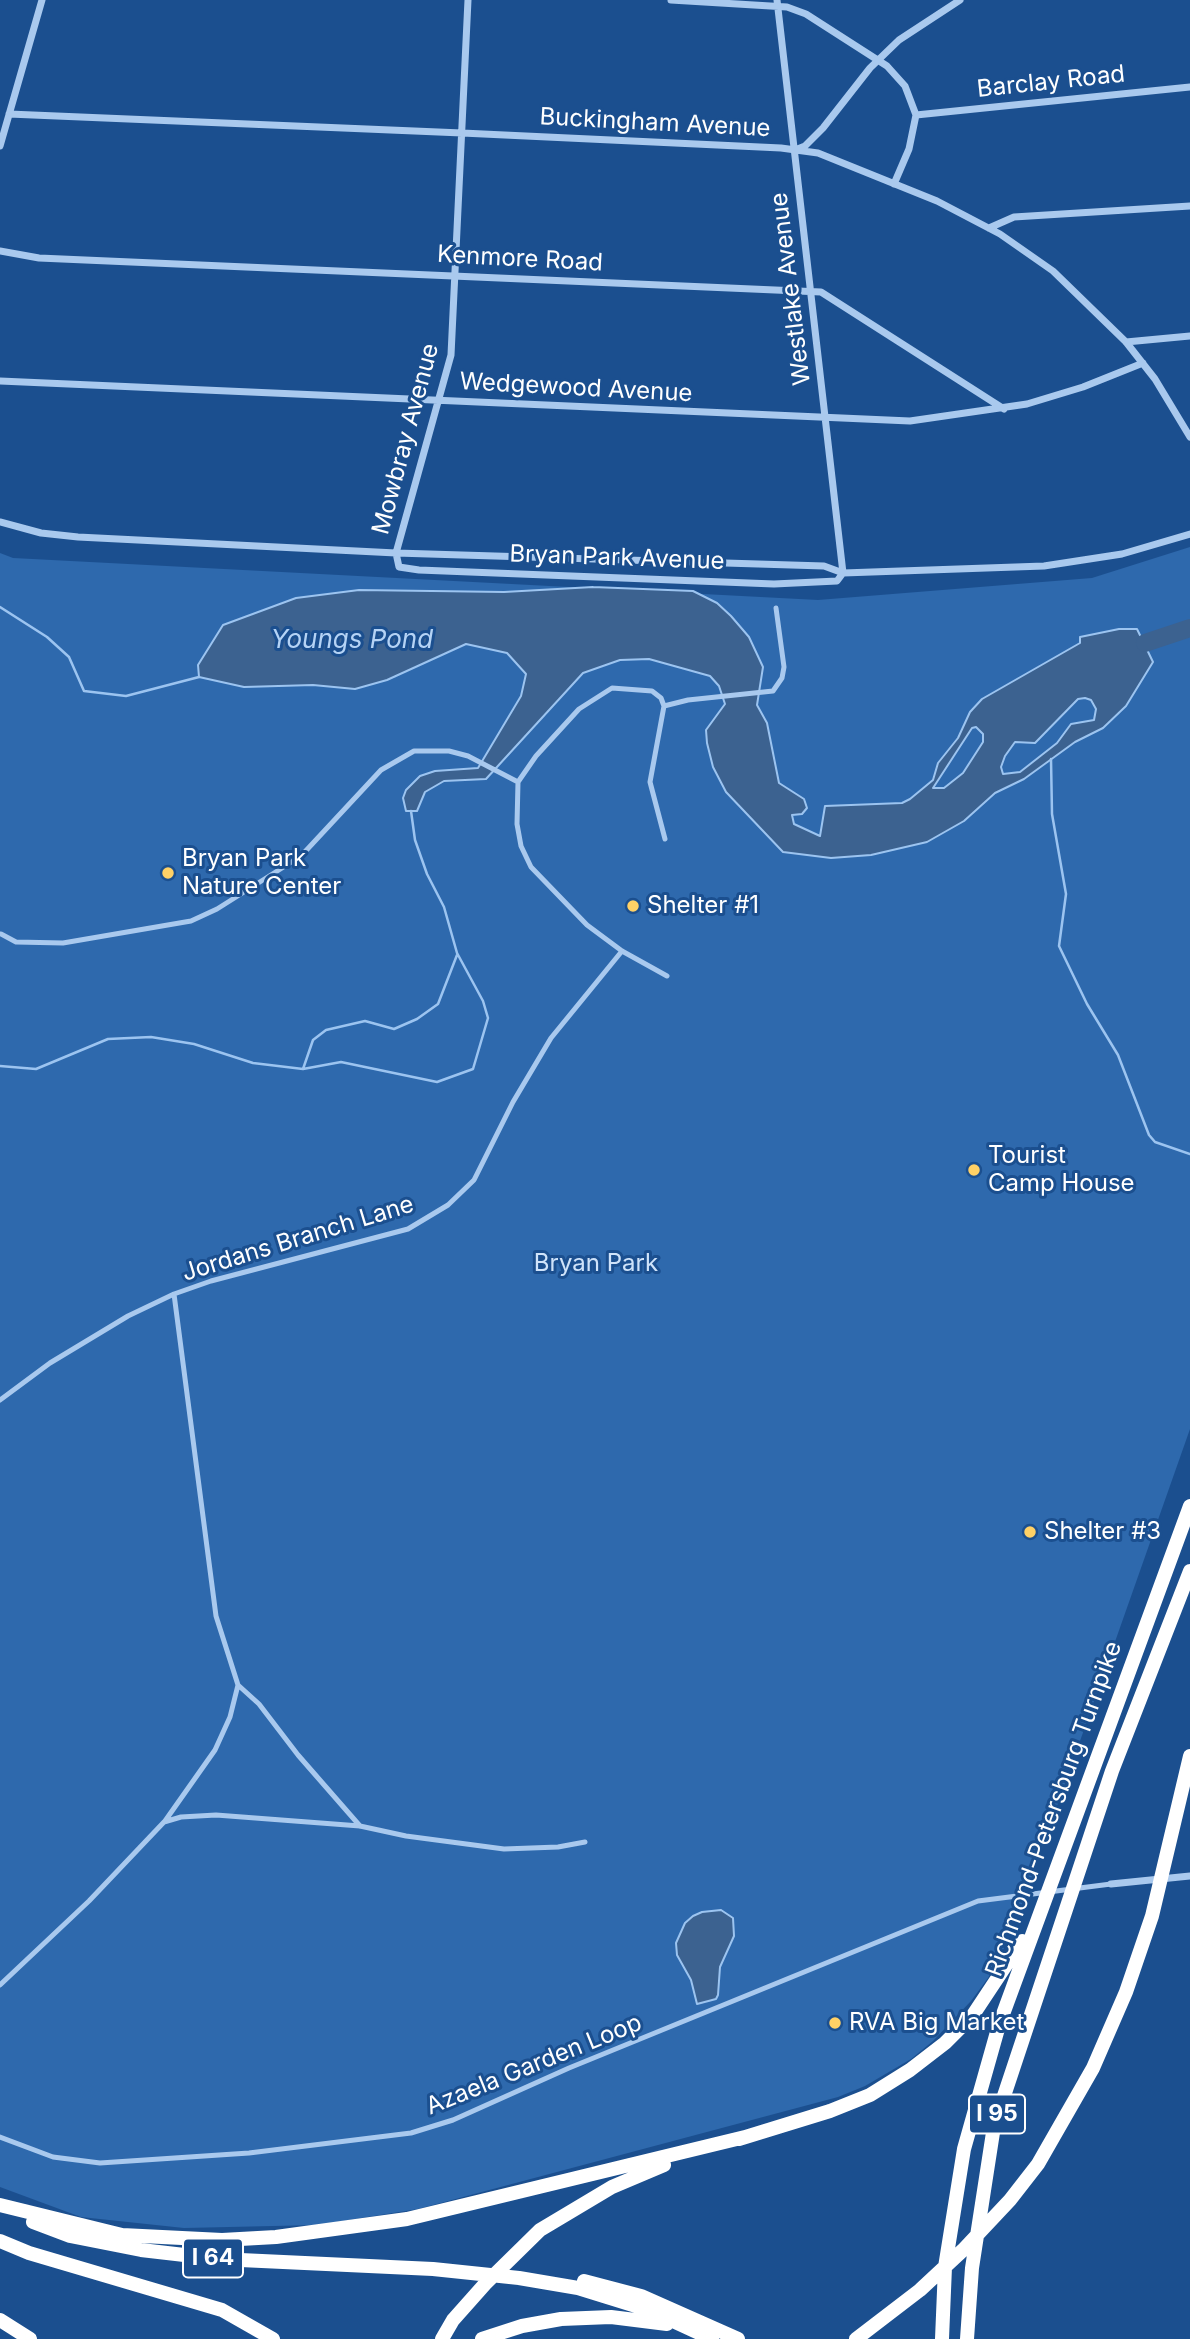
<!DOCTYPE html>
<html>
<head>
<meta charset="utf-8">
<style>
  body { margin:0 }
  canvas { display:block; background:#1b4f8f }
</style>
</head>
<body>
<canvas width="1190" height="2339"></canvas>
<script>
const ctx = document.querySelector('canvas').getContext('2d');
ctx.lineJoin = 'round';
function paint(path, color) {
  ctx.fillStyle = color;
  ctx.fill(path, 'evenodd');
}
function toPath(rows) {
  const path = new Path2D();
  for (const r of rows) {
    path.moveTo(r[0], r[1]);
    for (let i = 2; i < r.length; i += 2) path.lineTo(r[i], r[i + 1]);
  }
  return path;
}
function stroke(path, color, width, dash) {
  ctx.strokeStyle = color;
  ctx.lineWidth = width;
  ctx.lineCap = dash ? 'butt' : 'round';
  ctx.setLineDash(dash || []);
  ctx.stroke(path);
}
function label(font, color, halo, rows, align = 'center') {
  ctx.font = font + ' Inter,sans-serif';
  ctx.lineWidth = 6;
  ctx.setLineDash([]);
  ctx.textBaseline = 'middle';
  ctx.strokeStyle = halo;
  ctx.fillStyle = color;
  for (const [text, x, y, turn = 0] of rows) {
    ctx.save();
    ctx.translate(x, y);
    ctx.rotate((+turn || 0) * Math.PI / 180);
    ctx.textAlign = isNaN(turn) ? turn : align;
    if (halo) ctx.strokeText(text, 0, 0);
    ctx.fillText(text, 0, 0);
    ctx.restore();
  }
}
paint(toPath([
  [1190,547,1190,1429,1013,1931,988,1978,971,2001,933,2041,911,2059,865,2086,838,2097,418,2209,317,2225,184,2228,81,2217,0,2187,0,553,13,558,818,600,1092,578]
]), '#2e69ad');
const water = toPath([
  [593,587,693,591,717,603,731,616,749,637,763,667,757,705,767,723,779,783,804,799,807,808,802,814,792,815,794,824,820,836,825,806,902,803,910,799,933,780,938,763,958,738,970,712,982,699,1080,643,1080,637,1119,629,1137,629,1153,662,1126,706,1103,728,1075,742,1024,779,995,793,964,821,927,842,871,855,831,858,783,852,726,792,713,767,707,743,706,730,725,704,719,686,710,676,649,659,620,660,583,673,486,779,444,781,425,792,417,811,406,811,403,798,406,790,420,776,435,771,478,768,521,696,526,674,507,653,466,644,387,680,355,689,313,685,244,687,199,677,198,665,223,625,296,598,359,590,504,592,593,587],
  [1085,698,1091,700,1096,709,1094,720,1071,724,1057,743,1020,772,1003,774,1001,767,1005,756,1015,742,1035,743,1078,699,1085,698],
  [976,727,983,734,983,742,963,773,944,788,933,788,972,728,976,727],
  [721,1910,733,1918,734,1936,720,1967,718,1995,716,1999,697,2004,691,1980,677,1955,676,1943,685,1923,693,1916,702,1912,721,1910]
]);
paint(water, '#3c6290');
stroke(water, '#9cc4f0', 2);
stroke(toPath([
  [0,607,47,637,69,657,84,691,126,696,199,677],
  [1051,759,1052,814,1066,894,1059,946,1087,1004,1118,1055,1149,1135,1155,1142,1190,1154],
  [0,1066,36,1069,108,1039,151,1037,194,1044,253,1063,303,1069,341,1062,437,1082,473,1069,488,1018,483,1001,457,953,444,907,427,874,415,840,411,811],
  [303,1069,313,1040,326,1030,365,1021,394,1029,417,1019,438,1004,457,955]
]), '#9cc4f0', 2.5);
stroke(toPath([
  [1145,643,1190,628]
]), '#3c6290', 18);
stroke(toPath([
  [664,706,688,700,773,691,782,678,784,667,776,608],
  [665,839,650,782,664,706,661,698,652,691,612,688,579,709,536,756,518,782,517,824,521,846,531,867,587,925,622,951,667,976],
  [1,934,16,942,63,943,191,921,217,909,301,856,381,770,414,751,449,751,468,756,518,782],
  [0,1400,50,1363,128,1316,174,1294,211,1281,408,1229,448,1205,474,1180,513,1102,551,1038,622,951],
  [238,1685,259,1704,298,1755,360,1826],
  [165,1821,215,1750,230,1717,238,1685,216,1616,174,1294],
  [0,1985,89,1901,164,1822,181,1817,216,1815,360,1826,406,1836,504,1849,558,1847,585,1842],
  [0,2137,53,2157,100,2163,249,2153,411,2133,453,2120,569,2068,978,1901,1111,1884]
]), '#a9c9ee', 5);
stroke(toPath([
  [468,0,451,355,396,553,399,567,419,570,774,584,837,581,843,573],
  [671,0,787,7,806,14,887,66,905,86,916,115,909,149,894,184],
  [777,0,843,573],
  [9,114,462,133,781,148,818,153,937,201,1000,234,1053,271,1126,342,1155,379,1190,437],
  [916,115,1190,87],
  [0,146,42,0],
  [795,150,805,146,823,128,870,68,899,40,960,0],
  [989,228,1014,217,1190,206],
  [0,251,39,258,821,292,1004,409],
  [1126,342,1190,336],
  [0,381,910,421,1027,404,1083,387,1143,363],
  [0,522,41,533,78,537,396,553,824,566,843,573,1044,566,1122,554,1190,534],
  [1111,1884,1190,1876]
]), '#a9c9ee', 7);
stroke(toPath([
  [739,2139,830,2111,870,2095,910,2070,945,2043,973,2015,1022,1941],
  [0,2205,122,2235,222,2240,276,2237,407,2219,745,2137],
  [33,2222,70,2236,141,2250,219,2259,433,2269,519,2278,578,2288,649,2310,712,2339],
  [0,2241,29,2253,222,2310,273,2339],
  [584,2281,641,2296,738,2339],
  [0,2320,30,2339],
  [442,2339,453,2320,485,2284,540,2230,612,2187,664,2165],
  [482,2339,522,2326,561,2319,611,2317,667,2324],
  [856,2339,920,2290,963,2250,1010,2200,1038,2164,1093,2068,1126,1992,1152,1916,1190,1756],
  [942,2339,945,2267,964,2149,999,2025,1190,1506],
  [967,2339,972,2268,994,2126,1112,1771,1190,1571]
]), '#fff', 14);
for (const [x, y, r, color] of [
  [168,873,7,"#ffd166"],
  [633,906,7,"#ffd166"],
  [974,1170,7,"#ffd166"],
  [1030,1532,7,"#ffd166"],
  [835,2023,7,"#ffd166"]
]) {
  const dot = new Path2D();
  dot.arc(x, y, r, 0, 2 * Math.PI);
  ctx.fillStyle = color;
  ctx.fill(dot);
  stroke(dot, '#1b4f8f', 2.5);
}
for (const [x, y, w] of [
  [997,2114,56],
  [213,2258,60]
]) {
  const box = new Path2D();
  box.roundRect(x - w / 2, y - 19.5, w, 39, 5);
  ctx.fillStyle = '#1b4f8f';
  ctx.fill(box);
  stroke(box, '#fff', 2);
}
label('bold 23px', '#fff', null, [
  ["I 95",997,2114],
  ["I 64",213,2258]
]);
label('24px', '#fff', '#1b4f8f', [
  ["Barclay Road",1051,82,-6],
  ["Buckingham Avenue",655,123,3],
  ["Kenmore Road",520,259,3],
  ["Westlake Avenue",791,289,-97],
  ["Wedgewood Avenue",576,388,3],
  ["Mowbray Avenue",406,439,-75],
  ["Bryan Park Avenue",617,558,2],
  ["Jordans Branch Lane",298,1239,-17],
  ["Richmond-Petersburg Turnpike",1054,1809,-70],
  ["Azaela Garden Loop",534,2065,-22]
]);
label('24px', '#fff', '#1b4f8f', [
  ["Bryan Park",182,859],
  ["Nature Center",182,887],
  ["Shelter #1",647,906],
  ["Tourist",988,1156],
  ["Camp House",988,1184],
  ["Shelter #3",1044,1532],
  ["RVA Big Market",849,2023]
], 'left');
label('24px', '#cfe3fa', '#1b4f8f', [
  ["Bryan Park",596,1264]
]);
label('italic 26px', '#b5d3f5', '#1b4f8f', [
  ["Youngs Pond",352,640]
]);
</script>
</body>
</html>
